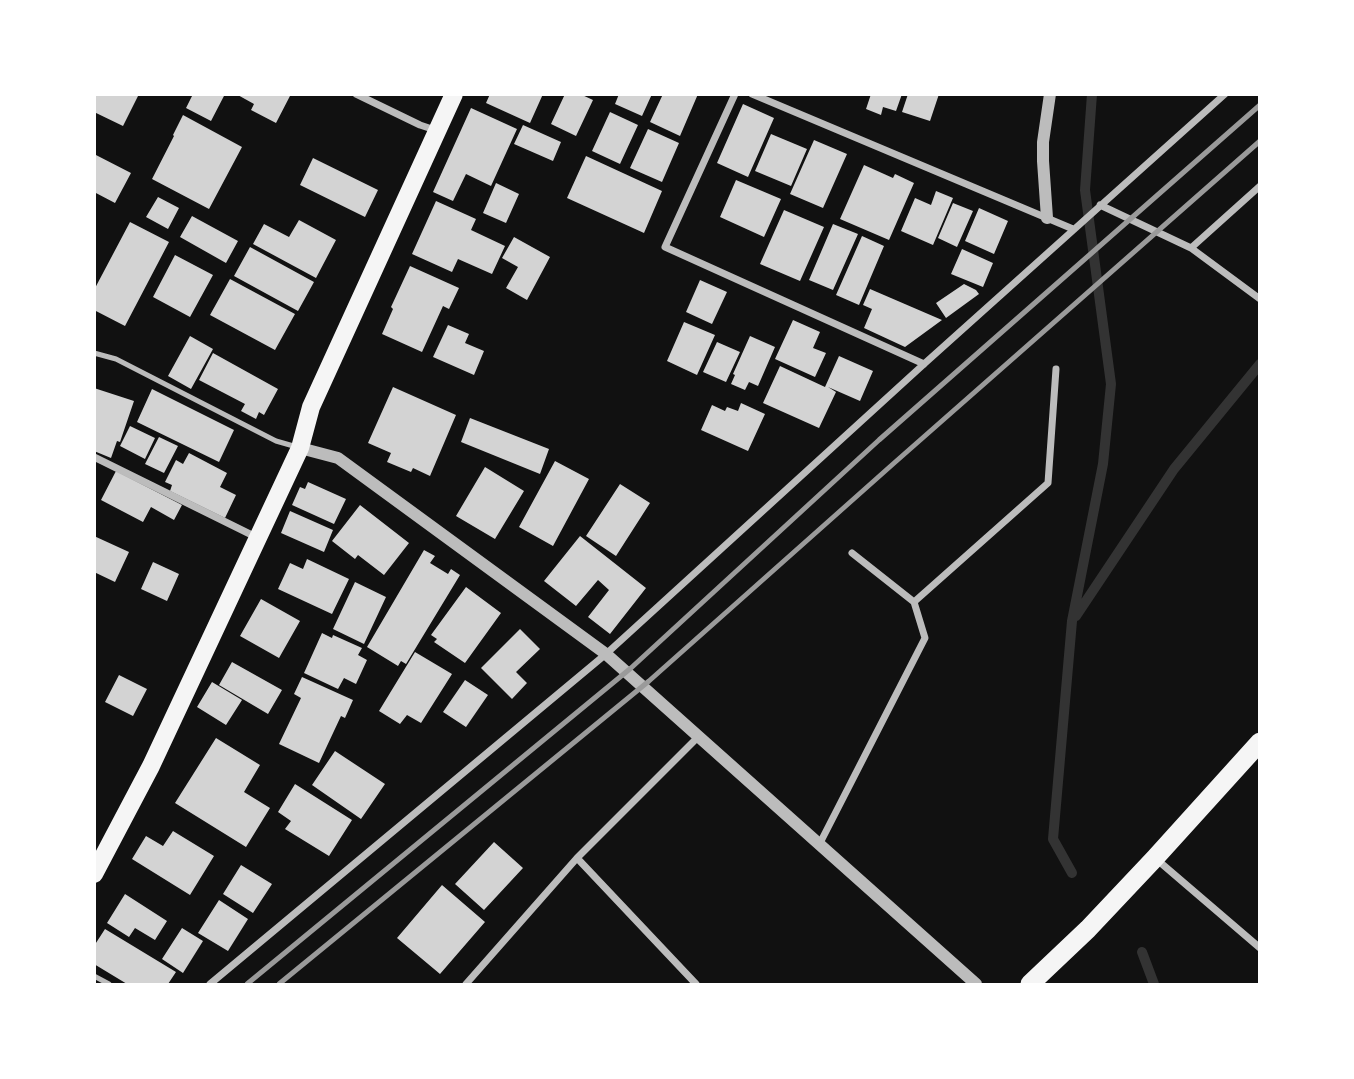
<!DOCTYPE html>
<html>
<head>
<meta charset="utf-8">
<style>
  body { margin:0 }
  #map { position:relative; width:1354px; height:1079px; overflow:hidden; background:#111; font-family:Cabin,sans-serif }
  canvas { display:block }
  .frame { position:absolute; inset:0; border:96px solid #fff; pointer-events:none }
</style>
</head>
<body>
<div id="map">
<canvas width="1354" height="1079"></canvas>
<div class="frame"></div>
</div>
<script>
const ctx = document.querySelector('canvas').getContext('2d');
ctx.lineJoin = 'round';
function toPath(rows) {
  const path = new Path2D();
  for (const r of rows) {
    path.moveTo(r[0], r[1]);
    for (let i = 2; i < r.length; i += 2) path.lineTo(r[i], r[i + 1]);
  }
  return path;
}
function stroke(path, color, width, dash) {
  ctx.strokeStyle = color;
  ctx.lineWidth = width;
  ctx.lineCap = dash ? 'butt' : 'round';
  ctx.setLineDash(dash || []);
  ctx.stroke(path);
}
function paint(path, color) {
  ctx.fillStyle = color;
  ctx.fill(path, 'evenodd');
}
stroke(toPath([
  [1076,616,1174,469,1260,364],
  [1072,873,1053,839,1072,621,1103,464,1111,384,1085,190,1092,94],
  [1142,952,1154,984]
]), '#333', 10);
paint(toPath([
  [97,94,139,94,123,126,94,112,94,100],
  [193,94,225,94,211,121,186,108],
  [236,94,291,94,276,123,251,110,254,104],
  [490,94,543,94,530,123,486,103],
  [565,94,580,94,593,100,576,136,551,124],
  [619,94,652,94,642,116,615,104],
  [663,94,698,94,680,136,650,122],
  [871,94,902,94,896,111,883,107,881,115,866,109],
  [908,94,939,94,930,121,902,112],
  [743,104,774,118,748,177,717,163],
  [471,108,517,129,491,186,466,174,453,201,433,192],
  [610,112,638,125,620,164,592,151],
  [183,115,242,147,209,209,152,179,174,136,173,135],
  [523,125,561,142,553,161,514,144],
  [648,129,679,143,662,182,630,168],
  [771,134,807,149,791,186,755,171],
  [814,140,847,154,823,208,790,194],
  [94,154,131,173,115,203,94,192],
  [586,156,662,191,644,233,567,198],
  [313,158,378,190,365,217,300,185],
  [864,165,893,178,895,174,914,183,889,240,840,219],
  [736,180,781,199,764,237,720,217],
  [496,183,519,194,506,223,483,213],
  [936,191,953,198,933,245,901,231,915,198,931,205],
  [158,197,179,208,168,229,146,217],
  [436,201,476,219,471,230,505,246,492,274,458,259,452,272,412,254],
  [953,203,973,211,957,247,938,238],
  [979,208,1008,221,994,254,965,241],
  [784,210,824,227,800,281,760,264],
  [192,216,238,241,226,263,180,237],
  [299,220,336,240,316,278,253,244,264,224,289,237],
  [130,222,169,242,125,326,94,310,94,290],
  [833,224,858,234,833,290,809,280],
  [862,236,884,246,859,305,836,295],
  [514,237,550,257,527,300,506,288,518,267,502,258],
  [250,247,314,282,298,311,234,276],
  [962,249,993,263,983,287,951,274],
  [175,255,213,275,190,317,153,297],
  [410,266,459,288,449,309,443,306,422,352,382,334,393,309,391,307],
  [230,279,295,314,275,350,210,315],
  [700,280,727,292,712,324,686,312],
  [964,284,976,290,979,294,946,318,936,303],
  [870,289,942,320,905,347,864,328,872,309,863,305],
  [793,320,820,332,813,348,826,353,815,377,775,359],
  [684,322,715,335,697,375,667,361],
  [448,325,469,334,465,343,484,351,474,375,433,357],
  [190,336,213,349,191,389,168,376],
  [750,336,775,347,758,386,749,382,745,390,731,384,735,375,733,374],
  [717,342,740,352,726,382,703,372],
  [213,353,278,389,264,415,259,412,256,419,241,411,245,404,199,380],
  [839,356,873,371,860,401,828,387,836,392,819,428,763,403,780,366,825,387],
  [393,387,456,415,430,476,413,468,411,472,387,462,391,453,368,443],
  [94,388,134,401,120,442,117,441,111,458,94,451],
  [152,389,234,430,219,462,137,422],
  [741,403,765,414,748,451,701,430,712,405,725,411,727,407,738,411],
  [470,418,549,449,540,474,461,442],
  [130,426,155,438,145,459,120,446],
  [159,437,178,446,164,473,145,464],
  [189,453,227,473,220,487,236,495,225,518,170,491,172,485,165,482,176,460,183,464],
  [555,461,589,479,553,546,519,527],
  [485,467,524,491,495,539,456,516],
  [116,471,182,505,174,520,151,507,143,522,101,500],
  [308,482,346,499,334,524,292,505,300,487,305,489],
  [620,484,650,503,616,556,586,536],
  [360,505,409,543,384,575,358,555,355,559,332,541],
  [290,511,333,530,324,552,281,533],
  [94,536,129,552,115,582,94,572],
  [580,536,646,588,610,634,588,617,609,590,598,580,576,606,544,581],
  [424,550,435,556,430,563,448,574,451,569,460,575,406,664,401,661,398,666,367,647],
  [307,559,349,579,332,614,278,589,290,563,303,569],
  [153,562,179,574,167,601,141,589],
  [355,582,386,597,364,644,333,629],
  [466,587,501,613,465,663,434,642,437,639,431,635],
  [261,599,300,621,279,658,240,636],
  [520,629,540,649,516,672,527,683,512,699,481,668],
  [322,633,332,638,333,635,362,648,358,655,367,660,356,684,344,678,338,689,304,673],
  [415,652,452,674,421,723,407,715,400,724,379,711],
  [232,662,282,690,268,714,219,685],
  [119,675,147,689,133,716,105,702],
  [302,677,353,700,345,718,341,716,319,763,279,744,301,698,294,694],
  [465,680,488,695,466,727,443,712],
  [212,682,242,700,226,725,197,707],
  [216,738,260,765,244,792,270,808,246,847,175,803],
  [335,751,385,784,361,819,312,785],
  [295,784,352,820,329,856,285,829,291,821,278,812],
  [173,831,214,856,190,895,132,859,146,836,163,846],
  [494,842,523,868,484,910,455,884],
  [241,865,272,884,253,913,223,894],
  [442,885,485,922,440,974,397,938],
  [125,894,167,921,155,940,135,928,129,937,107,923],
  [219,900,248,919,228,951,198,933],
  [182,928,203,941,183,973,162,959],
  [105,929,176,972,168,984,127,984,94,964,94,946]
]), '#d3d3d3');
stroke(toPath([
  [94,353,116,359,276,441,297,447],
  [94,976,109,984]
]), '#bcbcbc', 5);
stroke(toPath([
  [356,94,420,125,438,131],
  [735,94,665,247,924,364],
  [752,94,1073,229],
  [1100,205,1191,248,1260,299],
  [1191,248,1260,186],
  [94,457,258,538],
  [914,602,1048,483,1056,369],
  [819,845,925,638,914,602,852,553],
  [577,858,696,984],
  [1155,858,1260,948],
  [210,984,606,654,924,364,1225,94],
  [466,984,577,858,698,737]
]), '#bcbcbc', 7);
stroke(toPath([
  [1047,218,1043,161,1043,142,1050,94],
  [300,448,338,458,606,654,976,984]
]), '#bcbcbc', 12);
stroke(toPath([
  [94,874,151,766,300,448,311,407,454,94]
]), '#f5f5f5', 18);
stroke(toPath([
  [1030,984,1088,929,1155,858,1260,742]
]), '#f5f5f5', 19);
stroke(toPath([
  [247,984,631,668,879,440,1260,105],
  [279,984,649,681,893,464,1260,141]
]), '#9a9a9a', 5);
</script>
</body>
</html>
